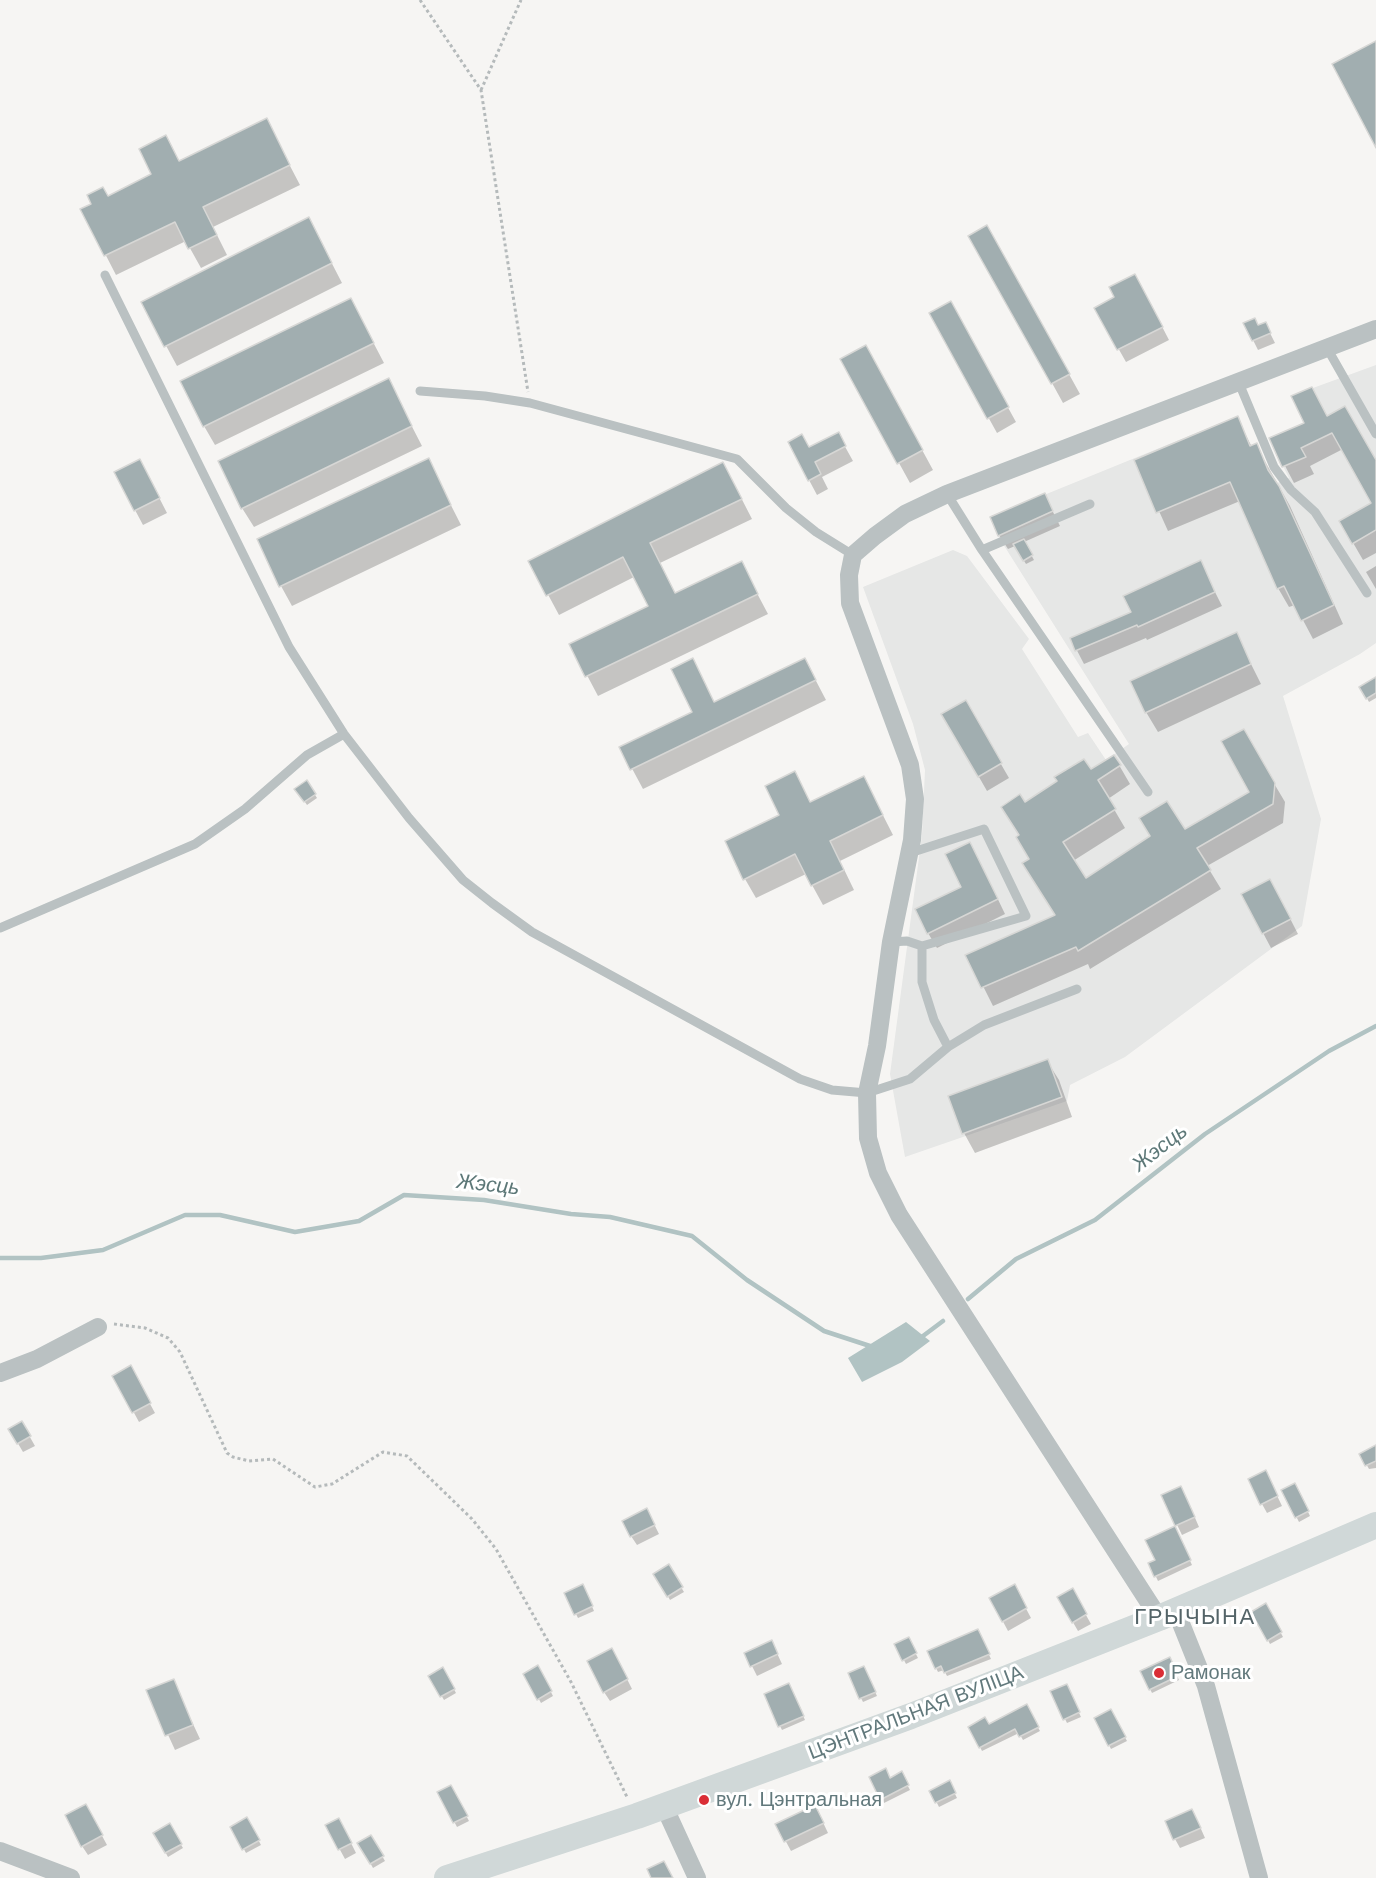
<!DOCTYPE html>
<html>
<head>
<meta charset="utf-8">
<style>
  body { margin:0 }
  canvas { display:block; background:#f6f5f3 }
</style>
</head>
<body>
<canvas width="1376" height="1878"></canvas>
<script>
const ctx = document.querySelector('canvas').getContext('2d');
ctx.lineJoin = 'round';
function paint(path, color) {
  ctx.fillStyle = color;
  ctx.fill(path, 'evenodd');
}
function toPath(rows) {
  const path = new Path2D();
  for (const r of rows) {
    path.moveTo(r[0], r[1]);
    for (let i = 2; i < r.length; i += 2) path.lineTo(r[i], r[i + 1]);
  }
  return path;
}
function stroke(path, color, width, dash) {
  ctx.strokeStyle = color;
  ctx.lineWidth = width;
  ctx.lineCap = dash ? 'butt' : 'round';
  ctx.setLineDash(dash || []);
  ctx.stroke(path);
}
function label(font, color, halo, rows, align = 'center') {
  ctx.font = font + ' "Work Sans",sans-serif';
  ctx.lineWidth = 6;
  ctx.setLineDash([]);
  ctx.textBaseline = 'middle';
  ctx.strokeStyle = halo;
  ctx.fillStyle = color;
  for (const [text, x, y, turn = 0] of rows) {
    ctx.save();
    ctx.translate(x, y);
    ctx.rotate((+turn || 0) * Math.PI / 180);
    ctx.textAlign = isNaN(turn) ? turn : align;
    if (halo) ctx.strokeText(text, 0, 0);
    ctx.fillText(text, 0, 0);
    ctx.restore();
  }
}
paint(toPath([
  [1376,365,1376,643,1360,654,1283,696,1321,819,1302,926,1125,1057,1070,1085,1067,1101,905,1157,890,1074,922,835,925,770,913,724,863,587,953,550,967,556,1029,639,1022,649,1078,737,1088,733,1106,760,1129,744,998,536,990,517,1238,416,1268,487,1289,478,1269,438,1304,423,1291,396]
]), '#e6e7e6');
paint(toPath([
  [906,1322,930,1341,902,1362,862,1382,848,1358]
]), '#b1c3c3');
paint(toPath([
  [266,120,300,185,213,227,227,255,201,268,186,241,116,275,82,209,153,175,166,137,180,162],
  [309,219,342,283,177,366,143,303],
  [998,246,1080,394,1063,403,1052,383],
  [1142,288,1169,340,1126,362,1096,309],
  [351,300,384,363,215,445,204,426],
  [931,314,958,317,1016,422,997,433],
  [1245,324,1270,333,1275,343,1258,350],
  [877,367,933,470,910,483,899,463],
  [388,380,422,446,254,527,242,508],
  [1237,418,1252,447,1256,445,1290,506,1343,624,1313,639,1295,605,1289,607,1278,588,1240,501,1168,531,1136,460],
  [1327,418,1376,463,1376,553,1363,560,1341,522,1373,503,1343,449,1310,466,1314,474,1294,483,1271,439],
  [838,434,853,461,822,477,828,489,817,495,809,480,809,449],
  [428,460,461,525,292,606,281,586],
  [148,476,167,513,143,525,135,510],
  [734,484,752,519,660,563,675,595,741,563,768,614,598,696,571,645,650,607,634,577,559,615,530,561],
  [1044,494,1060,526,1024,542,1034,560,1026,564,1015,546,1008,549,999,535],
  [1200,562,1222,606,1147,640,1146,638,1084,664,1071,639,1133,613],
  [1376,566,1376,589,1366,572],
  [1236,634,1261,684,1158,732,1146,712],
  [692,660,715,703,815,679,826,700,643,789,621,748,694,713],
  [1376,685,1376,698,1369,702,1361,687],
  [965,702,1009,778,987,791,943,714],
  [1243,731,1285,802,1283,823,1207,866,1221,889,1090,969,1088,964,993,1006,968,956,1056,916,1020,836,1025,804,1090,771,1119,765,1130,784,1108,799,1125,828,1073,861,1085,880,1152,837,1184,831,1251,792],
  [794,773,811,803,864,778,893,835,840,861,854,890,823,905,806,874,756,898,745,879,781,816],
  [307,782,317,798,307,805,296,789],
  [978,858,1005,914,937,948,928,933,963,887],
  [1243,895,1278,895,1298,934,1271,948],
  [1047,1061,1059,1080,1072,1117,975,1153,964,1133],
  [130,1367,155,1413,139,1422,114,1376],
  [22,1423,35,1446,23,1452,10,1430],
  [1376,1447,1376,1468,1369,1469,1361,1455],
  [1270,1481,1282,1506,1267,1513,1262,1504],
  [1295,1485,1310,1516,1299,1522,1283,1491],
  [1163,1496,1186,1497,1199,1527,1182,1535],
  [652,1520,659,1534,637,1545,631,1536],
  [1175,1528,1192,1565,1158,1581,1150,1564,1157,1561],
  [668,1566,684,1592,670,1600,655,1574],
  [1014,1586,1031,1618,1008,1631,991,1599],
  [585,1590,594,1611,578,1618,576,1614],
  [1072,1590,1091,1624,1078,1631,1059,1598],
  [1266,1605,1283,1637,1270,1644,1253,1612],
  [980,1635,991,1659,947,1676,944,1670,938,1672,936,1668],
  [908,1639,918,1658,906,1664,896,1645],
  [776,1651,782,1664,757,1676,746,1654],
  [617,1659,632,1689,610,1701,604,1692],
  [1171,1663,1179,1680,1152,1693,1150,1689],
  [538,1667,553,1696,541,1703,525,1674],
  [443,1669,456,1693,444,1700,430,1676],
  [866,1672,877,1696,863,1702,861,1698],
  [173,1681,200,1739,175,1750,148,1691],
  [791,1689,805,1720,782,1730,780,1726],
  [1068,1690,1081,1717,1067,1723,1065,1719],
  [1026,1706,1040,1731,1023,1740,1019,1733,982,1751,970,1727,988,1726],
  [1111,1711,1127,1741,1111,1749,1096,1719],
  [901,1773,910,1790,884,1803,871,1778,890,1780],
  [949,1782,957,1798,939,1807,931,1791],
  [451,1787,469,1821,457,1827,439,1793],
  [86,1806,107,1845,88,1855,82,1846],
  [820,1816,828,1833,791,1851,777,1825],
  [247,1819,261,1845,246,1853,232,1827],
  [1197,1820,1205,1838,1180,1848,1175,1839],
  [169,1825,183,1848,168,1857,155,1833],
  [327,1826,344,1829,356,1853,345,1859],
  [371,1837,385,1861,373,1868,359,1843]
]), '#0003');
stroke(toPath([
  [0,1258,41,1258,103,1250,185,1215,220,1215,295,1232,359,1221,404,1195,484,1200,571,1214,610,1217,692,1236,747,1280,824,1331,873,1347],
  [968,1299,1016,1259,1095,1220,1205,1134,1329,1051,1376,1026],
  [919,1339,943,1321]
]), '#b1c3c3', 4.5);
const building = toPath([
  [1376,41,1376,148,1332,64,1376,41],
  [267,118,290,165,203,207,217,235,188,249,175,222,104,256,80,209,91,204,87,195,103,187,108,196,151,174,139,149,166,135,179,161,267,118],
  [309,217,332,263,164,347,141,302,309,217],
  [987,225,1070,374,1051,384,968,236,987,225],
  [1135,274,1163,327,1117,350,1094,308,1114,297,1109,287,1135,274],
  [351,298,374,343,203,427,180,381,351,298],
  [951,301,1009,407,987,419,929,313,951,301],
  [1255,318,1258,325,1266,322,1271,333,1252,341,1243,323,1255,318],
  [866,345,923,450,897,464,840,359,866,345],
  [389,378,412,426,241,509,218,461,389,378],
  [1312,387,1327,416,1345,406,1376,460,1376,530,1352,544,1339,521,1371,503,1332,433,1301,448,1306,457,1282,467,1269,438,1304,423,1291,396,1312,387],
  [1238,416,1250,446,1257,443,1268,470,1279,486,1334,605,1301,621,1284,586,1277,589,1230,482,1156,513,1134,460,1238,416],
  [839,432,846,446,815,462,821,474,808,481,788,442,802,434,809,447,839,432],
  [429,458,451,505,279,587,257,539,429,458],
  [140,459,160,498,134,511,114,472,140,459],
  [723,462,742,499,650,543,675,593,742,561,758,594,585,677,569,644,648,606,623,557,546,596,528,561,723,462],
  [1045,493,1053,511,998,536,990,517,1045,493],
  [1024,539,1033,555,1023,561,1013,544,1024,539],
  [1201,560,1215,592,1138,627,1137,625,1075,651,1070,638,1131,612,1123,596,1201,560],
  [1237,632,1251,664,1145,713,1130,681,1237,632],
  [693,658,714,702,805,658,816,680,630,770,619,747,692,712,671,669,693,658],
  [1376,677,1376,693,1366,699,1359,687,1376,677],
  [966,700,1002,763,978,777,941,714,966,700],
  [1244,729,1275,783,1273,804,1197,848,1211,870,1078,951,1076,947,981,988,965,955,1055,915,1022,863,1029,859,1016,837,1019,835,1001,807,1020,794,1025,802,1057,781,1054,777,1084,759,1091,769,1114,755,1121,765,1098,780,1116,809,1063,842,1086,878,1150,836,1139,818,1167,801,1185,829,1249,792,1221,741,1244,729],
  [795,771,810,802,864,776,883,815,830,841,844,870,811,886,795,854,743,880,725,841,779,815,765,786,795,771],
  [307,780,316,794,304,802,294,789,307,780],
  [970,842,998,899,927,934,915,909,961,887,945,854,970,842],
  [1270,879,1291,919,1262,934,1241,894,1270,879],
  [1048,1059,1062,1097,962,1134,948,1096,1048,1059],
  [131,1365,151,1403,132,1413,112,1376,131,1365],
  [22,1421,31,1436,17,1444,8,1429,22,1421],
  [1376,1445,1376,1461,1365,1466,1359,1454,1376,1445],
  [1266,1470,1278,1496,1260,1505,1248,1479,1266,1470],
  [1295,1483,1309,1511,1295,1518,1281,1490,1295,1483],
  [1181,1486,1195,1517,1175,1526,1161,1495,1181,1486],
  [647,1508,655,1525,630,1537,622,1521,647,1508],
  [1175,1526,1191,1560,1154,1577,1148,1563,1155,1560,1145,1540,1175,1526],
  [669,1564,683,1587,667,1597,653,1574,669,1564],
  [583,1584,593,1606,574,1615,564,1593,583,1584],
  [1015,1584,1027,1608,1002,1622,989,1598,1015,1584],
  [1073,1588,1087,1614,1072,1623,1057,1597,1073,1588],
  [1266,1603,1282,1632,1267,1641,1251,1612,1266,1603],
  [978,1629,990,1654,944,1673,941,1666,935,1669,927,1651,978,1629],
  [909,1637,917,1653,902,1661,894,1644,909,1637],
  [772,1640,778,1654,750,1667,744,1653,772,1640],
  [612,1648,628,1679,603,1693,587,1661,612,1648],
  [1170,1657,1178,1676,1149,1690,1140,1671,1170,1657],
  [538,1665,552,1691,537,1700,523,1674,538,1665],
  [864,1666,876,1692,859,1699,848,1673,864,1666],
  [443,1667,455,1689,440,1697,428,1676,443,1667],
  [174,1679,193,1725,165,1736,146,1690,174,1679],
  [789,1683,804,1716,778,1727,764,1694,789,1683],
  [1067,1684,1080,1712,1063,1720,1050,1691,1067,1684],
  [1027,1704,1039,1727,1019,1737,1015,1729,979,1748,968,1727,985,1717,989,1724,1027,1704],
  [1111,1709,1126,1737,1108,1746,1094,1718,1111,1709],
  [886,1768,890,1778,902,1771,909,1785,880,1800,869,1777,886,1768],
  [950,1780,956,1793,935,1803,929,1791,950,1780],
  [451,1785,468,1816,453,1823,437,1792,451,1785],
  [86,1804,103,1835,81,1847,65,1815,86,1804],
  [815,1805,824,1823,784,1842,775,1824,815,1805],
  [1192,1809,1201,1828,1173,1840,1165,1821,1192,1809],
  [247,1817,260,1840,242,1850,230,1827,247,1817],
  [339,1818,352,1843,338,1850,325,1825,339,1818],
  [170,1823,182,1844,165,1853,153,1833,170,1823],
  [371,1835,384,1856,370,1864,357,1843,371,1835],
  [664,1861,673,1878,651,1878,647,1869,664,1861]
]);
paint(building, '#a1aeb0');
stroke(building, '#d7d7d5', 1.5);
stroke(toPath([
  [420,0,481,90,528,392],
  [481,90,521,0],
  [114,1324,145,1328,168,1338,180,1352,227,1453,233,1457,249,1461,273,1459,315,1487,332,1484,383,1452,407,1456,472,1519,496,1549,571,1682,628,1799]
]), '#b5babb', 3, [3, 3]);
stroke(toPath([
  [105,275,289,647,344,734,409,818,463,880,492,903,532,932,800,1079,832,1090,867,1093,910,1079,948,1047,984,1025,1077,989],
  [1327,348,1376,434],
  [1239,383,1274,467,1291,490,1315,512,1367,593],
  [420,391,485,396,530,403,737,459,786,508,816,532,853,555],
  [947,494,982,550,1148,792],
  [982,550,1090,504],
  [910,853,984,829,1026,916,922,946],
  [0,928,195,844,245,809,307,755,344,734],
  [891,942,907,941,922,946,922,982,934,1020,948,1047]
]), '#bac1c2', 9);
stroke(toPath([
  [0,1373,37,1359,98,1327],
  [1176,1611,1206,1686,1259,1878],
  [1159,1618,899,1215,878,1173,868,1138,867,1093,877,1046,891,942,912,840,915,799,910,765,850,603,849,575,853,555,875,536,905,514,947,494,1376,329],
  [664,1806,697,1878],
  [0,1851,71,1878]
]), '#bac1c2', 18);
stroke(toPath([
  [447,1878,637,1816,911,1716,1159,1618,1376,1525]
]), '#d0d8d8', 26);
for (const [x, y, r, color] of [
  [1159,1673,6,"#da2e36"],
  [704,1800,6,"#da2e36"]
]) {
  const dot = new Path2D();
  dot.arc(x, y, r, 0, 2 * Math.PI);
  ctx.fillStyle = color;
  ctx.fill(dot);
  stroke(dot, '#fff', 2);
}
label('20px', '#62797c', '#fff', [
  ["Рамонак",1171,1673],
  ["вул. Цэнтральная",716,1800]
], 'left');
label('20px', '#62797c', '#fff', [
  ["ЦЭНТРАЛЬНАЯ ВУЛІЦА",916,1713,-21]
]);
label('italic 21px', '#5d7878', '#fff', [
  ["Жэсць",1160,1148,-38],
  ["Жэсць",488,1185,6]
]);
ctx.letterSpacing = '1.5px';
label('22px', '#546468', '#fff', [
  ["ГРЫЧЫНА",1195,1618]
]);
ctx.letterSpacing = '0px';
</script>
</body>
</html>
